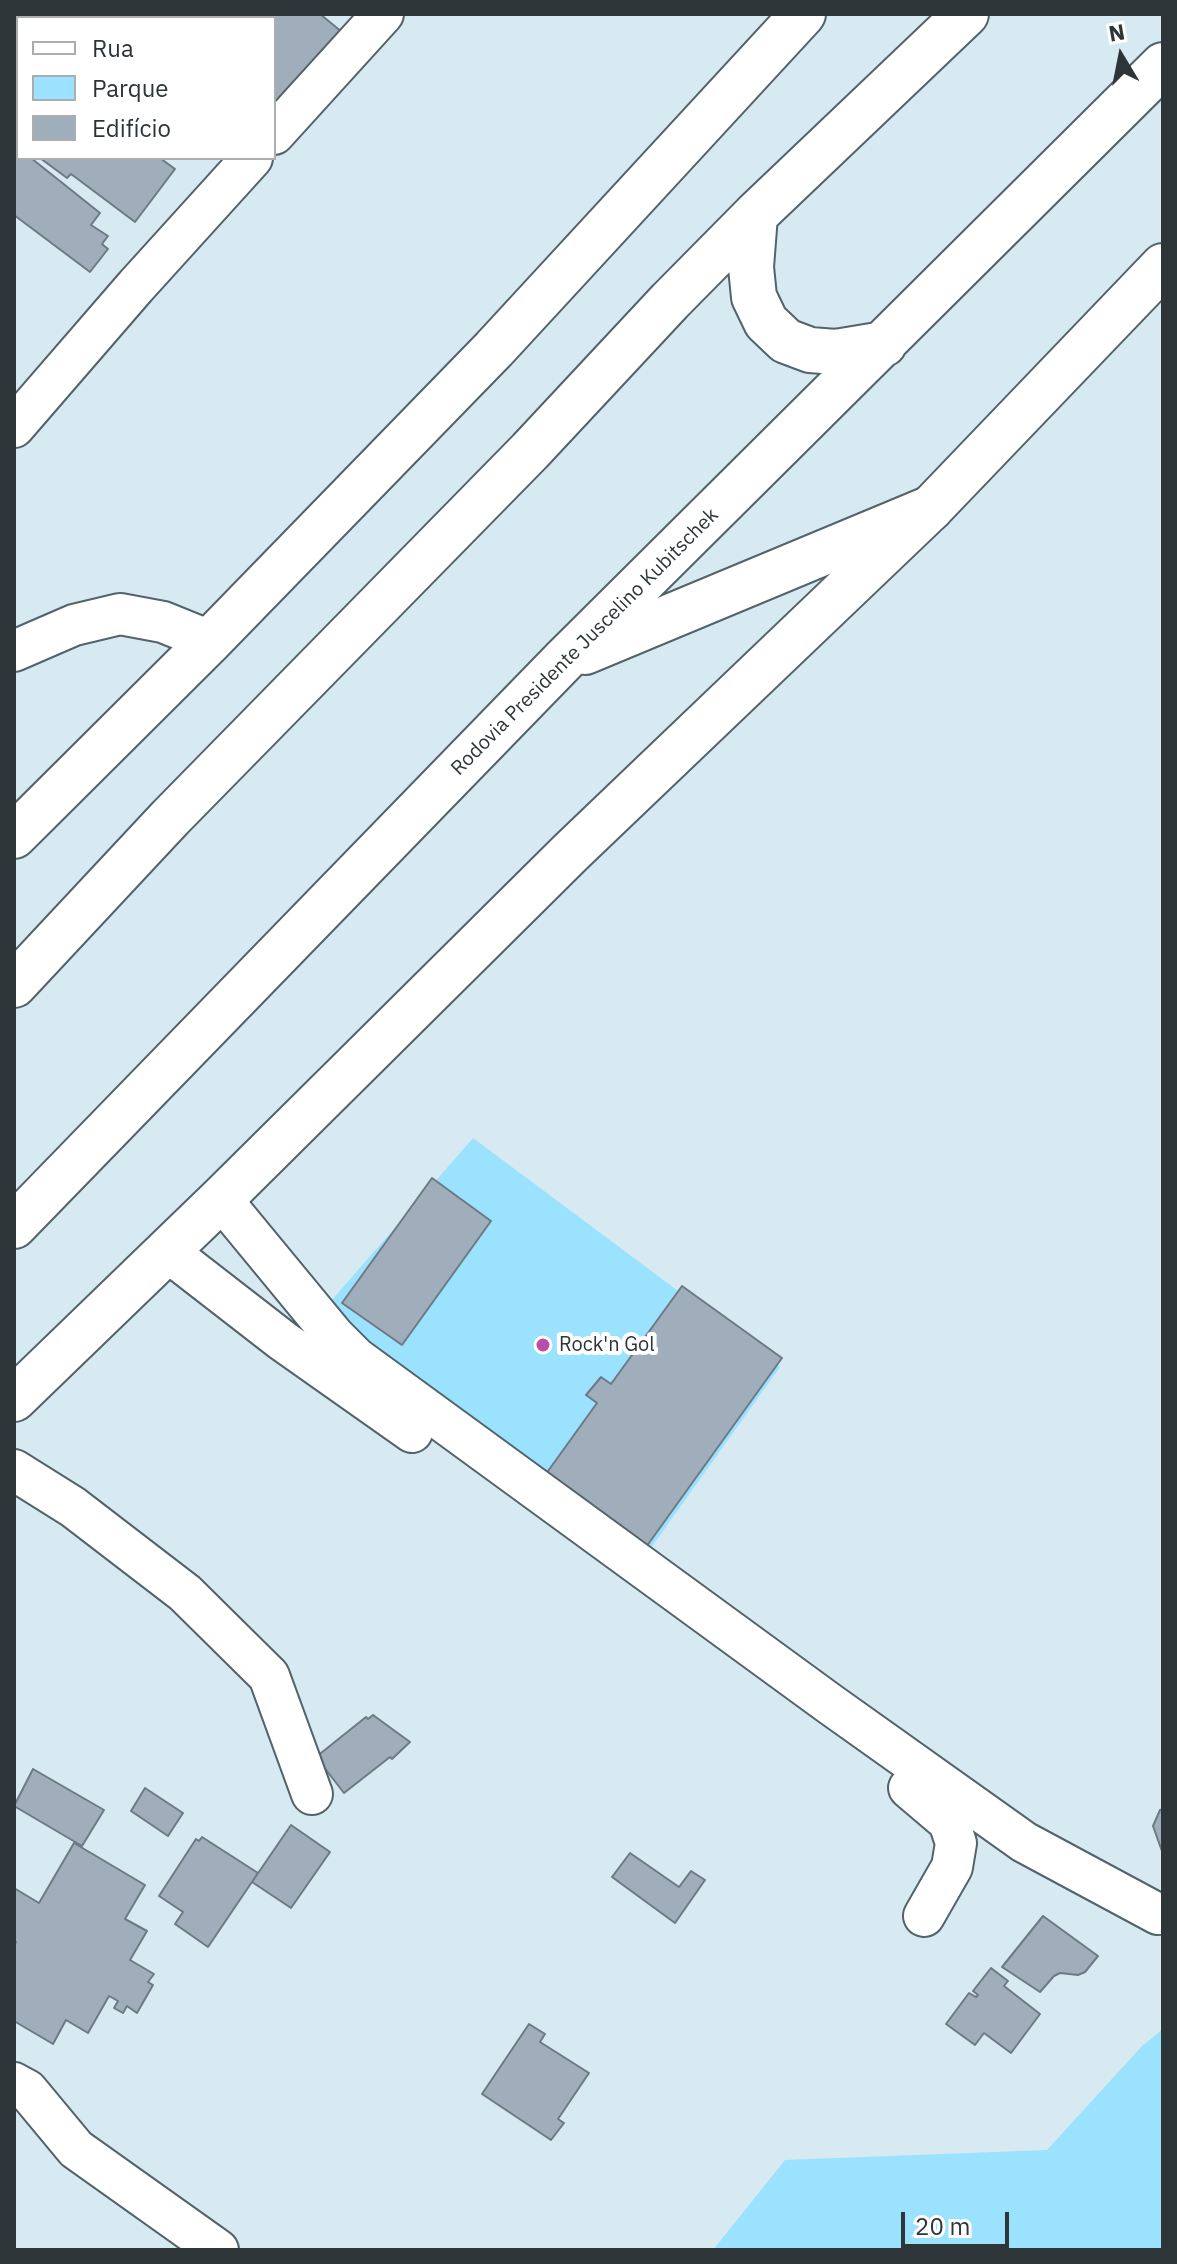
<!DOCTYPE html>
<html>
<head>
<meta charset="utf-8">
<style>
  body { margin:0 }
  #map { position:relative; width:1177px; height:2264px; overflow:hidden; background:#d7eaf2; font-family:"IBM Plex Sans",sans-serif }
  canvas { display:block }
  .frame { position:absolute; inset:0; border:16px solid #2d3538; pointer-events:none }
  .legend { position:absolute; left:16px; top:16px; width:260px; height:144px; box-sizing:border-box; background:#fff; border:2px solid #abaeaf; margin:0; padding:10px 14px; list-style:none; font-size:24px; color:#2d3538 }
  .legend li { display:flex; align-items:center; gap:16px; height:40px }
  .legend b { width:40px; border:2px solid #abaeaf }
  .north { position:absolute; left:1081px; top:16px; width:80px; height:80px; -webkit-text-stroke:6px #fff; paint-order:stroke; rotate:350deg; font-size:22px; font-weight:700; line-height:32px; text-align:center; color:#2d3538 }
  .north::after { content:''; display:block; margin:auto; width:28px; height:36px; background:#2d3538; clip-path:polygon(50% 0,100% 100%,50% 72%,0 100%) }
  .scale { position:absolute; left:901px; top:2212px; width:108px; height:36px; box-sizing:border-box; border:4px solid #2d3538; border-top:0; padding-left:10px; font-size:24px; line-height:28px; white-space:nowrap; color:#2d3538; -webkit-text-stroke:6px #fff; paint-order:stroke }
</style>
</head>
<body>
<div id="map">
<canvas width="1177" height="2264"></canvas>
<div class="frame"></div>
<ul class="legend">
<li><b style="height:10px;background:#fff"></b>Rua</li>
<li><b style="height:22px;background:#9ae2fe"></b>Parque</li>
<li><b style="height:22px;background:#a0adba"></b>Edifício</li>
</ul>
<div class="north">N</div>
<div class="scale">20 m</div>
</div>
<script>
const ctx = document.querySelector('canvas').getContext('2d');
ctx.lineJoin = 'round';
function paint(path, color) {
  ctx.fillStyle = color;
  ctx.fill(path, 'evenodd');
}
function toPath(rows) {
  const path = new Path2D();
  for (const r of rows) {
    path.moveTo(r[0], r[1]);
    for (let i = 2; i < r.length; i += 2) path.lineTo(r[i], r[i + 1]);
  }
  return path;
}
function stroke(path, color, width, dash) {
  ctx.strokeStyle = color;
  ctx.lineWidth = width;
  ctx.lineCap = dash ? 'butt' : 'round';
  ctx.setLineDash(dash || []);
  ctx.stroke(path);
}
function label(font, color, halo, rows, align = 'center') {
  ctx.font = font + ' "IBM Plex Sans",sans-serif';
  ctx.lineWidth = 8;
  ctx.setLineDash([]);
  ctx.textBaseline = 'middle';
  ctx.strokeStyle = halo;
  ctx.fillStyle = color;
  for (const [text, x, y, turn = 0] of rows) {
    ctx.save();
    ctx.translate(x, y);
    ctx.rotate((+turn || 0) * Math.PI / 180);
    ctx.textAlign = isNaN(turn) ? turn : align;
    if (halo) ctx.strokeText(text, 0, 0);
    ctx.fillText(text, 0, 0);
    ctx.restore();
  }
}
paint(toPath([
  [473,1138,780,1367,638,1566,311,1324],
  [1163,2029,1163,2250,713,2250,785,2160,1047,2150,1142,2046]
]), '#9ae2fe');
const building = toPath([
  [14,14,38,14,35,18,18,18,18,59,14,64,14,14],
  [58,14,119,14,125,18,55,18,58,14],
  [211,14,320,14,342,32,274,108,274,18,208,18,211,14],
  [14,139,18,142,18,158,31,158,100,213,91,225,108,236,102,244,108,249,90,272,14,215,14,139],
  [40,158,160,158,175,169,135,222,71,174,67,178,40,158],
  [432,1178,491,1221,402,1345,342,1303,432,1178],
  [682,1286,782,1358,644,1550,543,1478,597,1403,586,1395,601,1377,611,1384,682,1286],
  [373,1715,410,1742,392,1759,390,1757,344,1793,316,1757,366,1717,368,1719,373,1715],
  [33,1769,104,1810,82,1846,14,1806,33,1769],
  [145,1788,183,1813,168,1836,131,1811,145,1788],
  [1163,1809,1163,1854,1153,1826,1160,1810,1163,1809],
  [291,1825,330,1852,291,1908,252,1882,291,1825],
  [202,1837,258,1873,208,1947,175,1924,183,1912,159,1896,196,1839,199,1841,202,1837],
  [74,1843,145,1885,125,1919,147,1931,130,1960,154,1974,148,1982,153,1985,137,2013,127,2006,123,2013,114,2008,118,2001,109,1996,88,2033,66,2020,53,2044,14,2021,14,1946,16,1942,14,1941,14,1888,39,1903,74,1843],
  [630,1853,679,1887,691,1871,705,1880,675,1923,612,1877,630,1853],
  [1043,1916,1098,1956,1085,1972,1078,1975,1060,1973,1054,1976,1040,1992,1002,1967,1043,1916],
  [991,1968,1008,1981,1004,1986,1040,2014,1011,2053,984,2033,975,2045,946,2024,969,1993,976,1997,978,1995,973,1991,991,1968],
  [529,2024,545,2034,540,2042,589,2073,558,2119,564,2123,551,2140,482,2094,529,2024]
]);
paint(building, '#a0adba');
stroke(building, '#6d7a85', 2);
const minor = toPath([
  [274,134,383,14],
  [14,427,136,286,252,158],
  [14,651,74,625,120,614,163,622,210,641],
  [221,1199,334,1336,356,1358,830,1704,1024,1842,1158,1914],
  [167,1251,283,1341,412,1432],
  [14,1470,73,1507,185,1593,269,1676,312,1794],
  [909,1788,949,1822,956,1843,952,1867,924,1916],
  [14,2083,27,2090,76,2149,218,2250]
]);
const major = toPath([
  [14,836,210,641,494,349,803,14],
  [14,1399,221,1199,571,852,931,508,1163,266]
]);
const highway = toPath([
  [755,215,751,267,754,297,766,322,786,341,810,350,836,352,884,344],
  [585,652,931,508],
  [14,985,170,818,530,451,670,301,755,215,966,14],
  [14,1226,564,660,1163,65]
]);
stroke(minor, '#52636a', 44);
stroke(major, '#52636a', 48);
stroke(highway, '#52636a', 48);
stroke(minor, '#fff', 40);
stroke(major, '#fff', 44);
stroke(highway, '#fff', 44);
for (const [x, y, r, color] of [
  [543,1345,8,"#bc4ca8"]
]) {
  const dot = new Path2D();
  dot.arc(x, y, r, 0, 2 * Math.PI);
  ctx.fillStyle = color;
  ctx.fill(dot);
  stroke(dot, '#fff', 3);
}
label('20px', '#2d3538', '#fff', [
  ["Rodovia Presidente Juscelino Kubitschek",585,642,-45]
]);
label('20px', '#2d3538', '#fff', [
  ["Rock'n Gol",559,1345]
], 'left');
</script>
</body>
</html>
